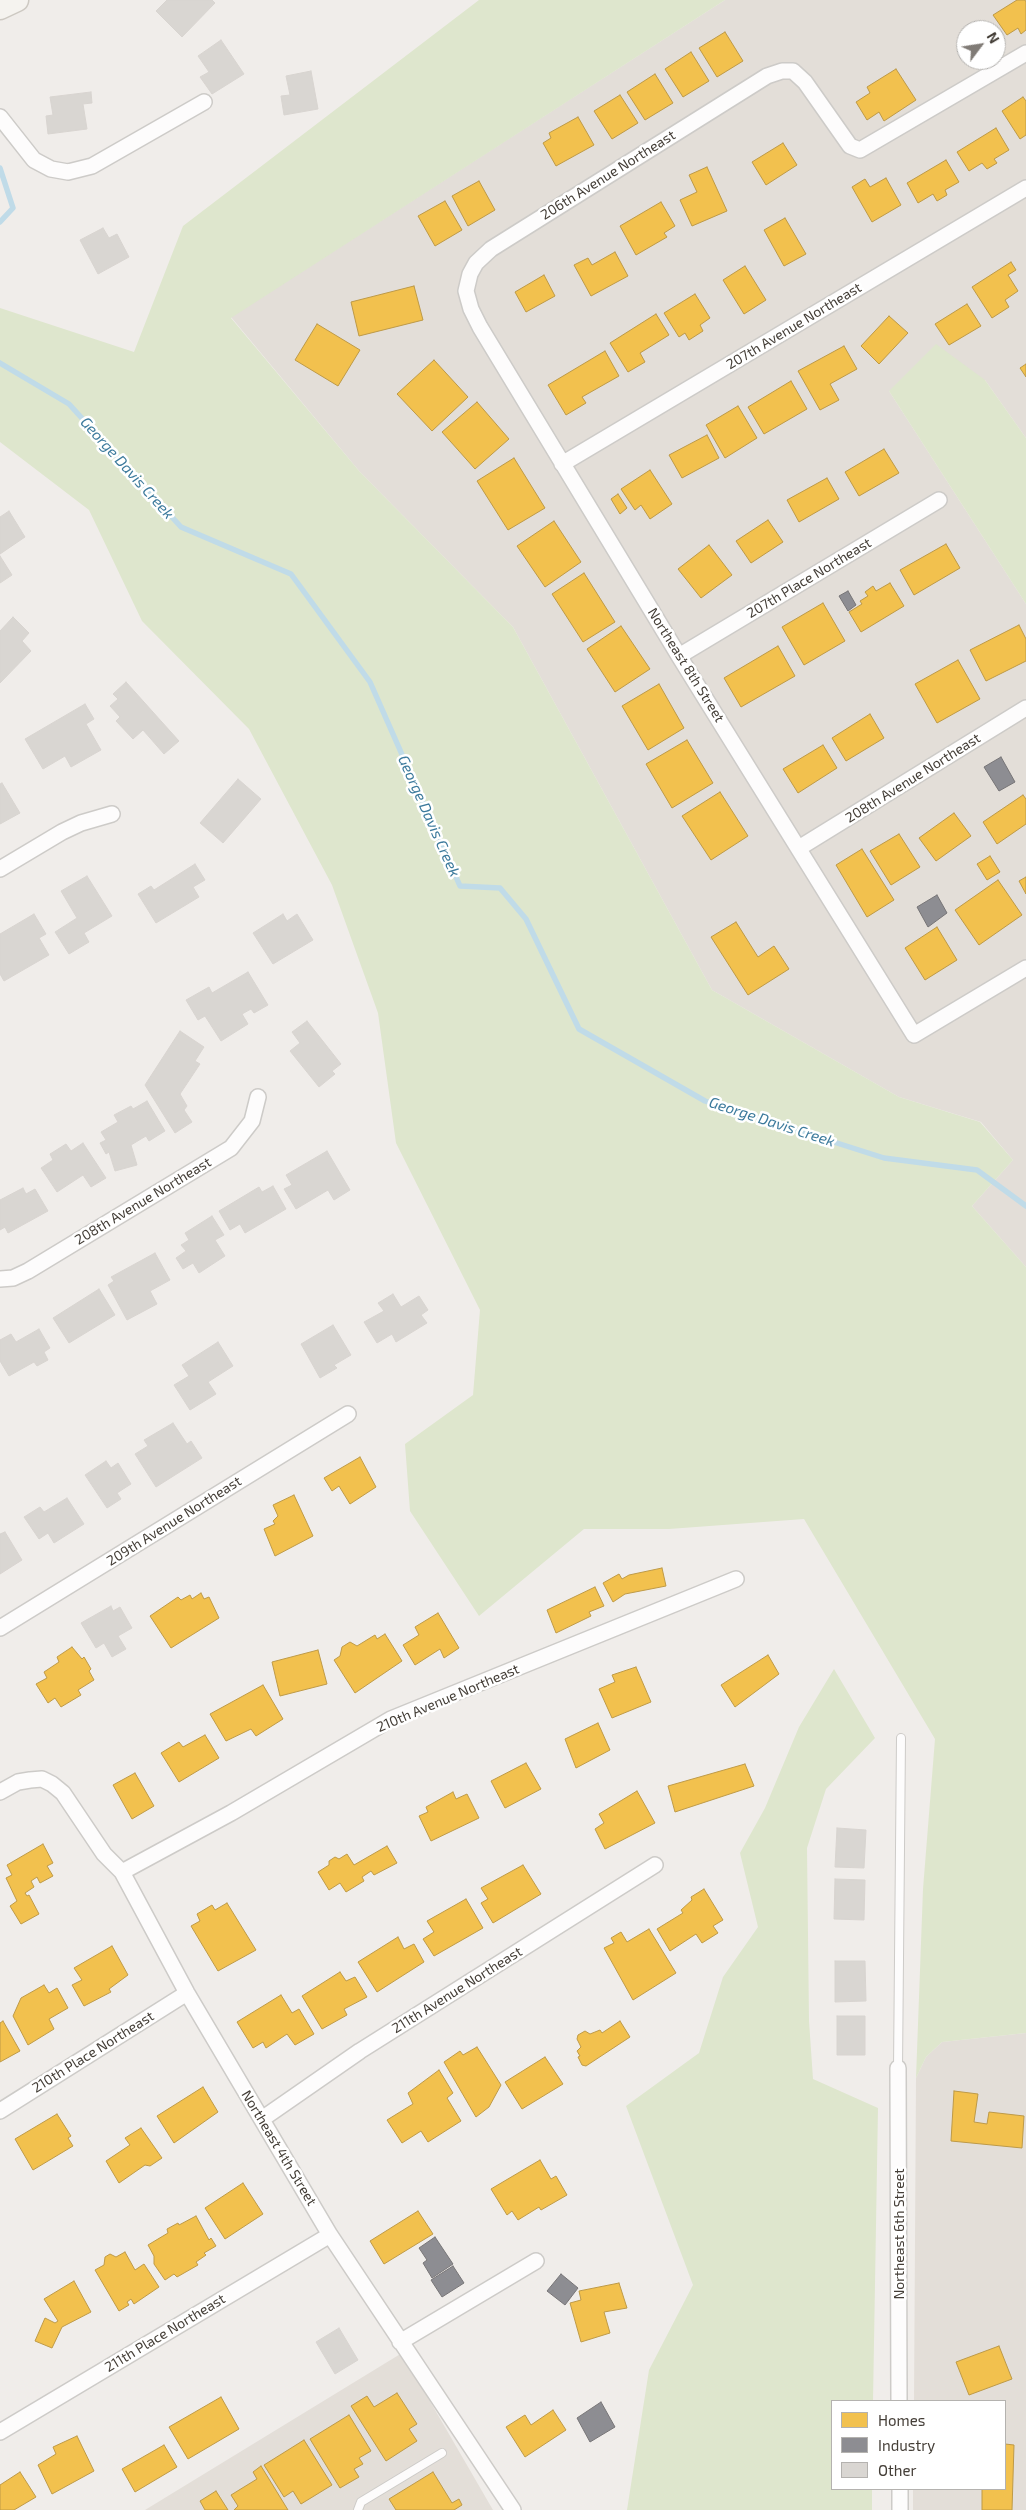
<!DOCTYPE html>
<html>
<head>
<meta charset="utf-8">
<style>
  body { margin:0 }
  #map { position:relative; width:1026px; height:2510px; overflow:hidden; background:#f0edea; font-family:"Exo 2",sans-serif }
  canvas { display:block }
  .legend { position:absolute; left:831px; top:2400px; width:175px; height:90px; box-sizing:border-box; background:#fff; border:1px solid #b4b2af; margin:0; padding:6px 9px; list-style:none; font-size:15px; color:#443e37 }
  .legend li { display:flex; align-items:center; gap:10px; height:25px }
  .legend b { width:25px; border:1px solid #b4b2af }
  .north { position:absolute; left:956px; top:20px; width:50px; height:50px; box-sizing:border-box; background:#fff; border:1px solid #b4b2af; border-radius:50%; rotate:59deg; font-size:14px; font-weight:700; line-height:20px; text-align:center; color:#443e37 }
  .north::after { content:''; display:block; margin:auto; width:18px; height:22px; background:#807b76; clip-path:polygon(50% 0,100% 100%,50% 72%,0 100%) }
</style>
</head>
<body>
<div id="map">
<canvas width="1026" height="2510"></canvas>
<ul class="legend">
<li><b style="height:14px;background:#f2c14e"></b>Homes</li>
<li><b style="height:14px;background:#8d8d92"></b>Industry</li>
<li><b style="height:14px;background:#d9d6d2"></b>Other</li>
</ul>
<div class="north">N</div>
</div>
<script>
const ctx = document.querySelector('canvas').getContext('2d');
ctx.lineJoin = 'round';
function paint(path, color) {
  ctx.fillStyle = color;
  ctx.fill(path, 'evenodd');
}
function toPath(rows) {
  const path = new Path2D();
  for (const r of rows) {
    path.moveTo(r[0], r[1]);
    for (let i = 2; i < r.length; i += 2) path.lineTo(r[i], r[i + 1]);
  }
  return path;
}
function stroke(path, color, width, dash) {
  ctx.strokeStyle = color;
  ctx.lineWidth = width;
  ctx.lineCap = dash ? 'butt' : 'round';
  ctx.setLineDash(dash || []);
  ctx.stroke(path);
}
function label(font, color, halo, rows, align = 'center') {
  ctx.font = font + ' "Exo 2",sans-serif';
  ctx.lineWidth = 5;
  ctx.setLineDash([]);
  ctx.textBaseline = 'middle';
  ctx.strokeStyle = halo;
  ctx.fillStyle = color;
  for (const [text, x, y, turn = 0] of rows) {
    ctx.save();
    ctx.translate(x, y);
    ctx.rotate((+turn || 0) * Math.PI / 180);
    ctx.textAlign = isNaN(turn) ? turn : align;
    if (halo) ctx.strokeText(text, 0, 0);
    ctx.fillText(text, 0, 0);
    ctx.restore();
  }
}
paint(toPath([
  [725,0,1026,0,1026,438,985,380,889,391,1026,604,1026,1267,972,1206,1013,1160,981,1122,899,1097,712,990,513,627,360,472,231,317],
  [966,30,996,30,996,60,966,60],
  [1026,2033,1026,2510,913,2510,913,2489,1005,2489,1005,2401,914,2401,916,2078,926,2057,942,2042],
  [402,2353,493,2510,145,2510]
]), '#e3ded8');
paint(toPath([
  [479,0,725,0,231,318,360,472,513,627,712,990,899,1097,980,1122,1013,1160,972,1206,1026,1267,1026,2033,942,2042,926,2057,916,2078,923,1889,935,1739,804,1519,669,1529,584,1529,479,1616,410,1511,405,1444,473,1395,480,1310,396,1143,378,1013,332,885,249,729,142,621,89,510,0,442,0,308,134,352,183,226],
  [936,344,985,380,1026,438,1026,604,889,391],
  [834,1669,875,1738,826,1789,807,1848,809,2021,813,2079,878,2108,873,2401,832,2401,832,2489,872,2489,872,2510,627,2510,649,2370,693,2285,626,2106,699,2053,723,1977,758,1927,740,1853,765,1808,799,1727]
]), '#dee6cd');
const homes = toPath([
  [1017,0,1025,0,1026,2,1026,30,1021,34,1018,28,1007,35,993,15,1017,0],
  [984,25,988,30,976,30,984,25],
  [725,32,743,61,717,77,699,48,725,32],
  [996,42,1003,53,996,58,996,42],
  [691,52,709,81,683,97,665,69,691,52],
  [976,60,993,60,981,68,976,60],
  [896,69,916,100,884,121,879,112,867,120,856,102,870,93,867,87,896,69],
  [655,74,673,103,645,120,627,92,655,74],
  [620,95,638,123,612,139,594,111,620,95],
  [1023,97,1026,101,1026,135,1020,139,1002,111,1023,97],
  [578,117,594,145,556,166,543,143,551,138,549,133,578,117],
  [996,128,1009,150,994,159,997,163,987,169,982,163,969,171,957,152,996,128],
  [783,143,797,165,766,185,752,162,783,143],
  [946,160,959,182,945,190,947,195,937,201,933,194,918,203,907,183,946,160],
  [707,167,727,211,692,226,680,200,697,192,689,175,707,167],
  [886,178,901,205,872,222,852,187,865,179,870,187,886,178],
  [479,181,495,210,468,226,452,196,479,181],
  [445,201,462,230,435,246,418,216,445,201],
  [661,202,675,226,664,233,667,237,636,255,620,226,661,202],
  [785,218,806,254,784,266,764,230,785,218],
  [615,252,628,276,591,296,574,265,588,258,592,265,615,252],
  [1011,262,1016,270,1008,275,1018,291,1005,300,1009,307,992,318,972,287,1011,262],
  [745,266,766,300,744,314,723,280,745,266],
  [544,275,555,296,526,312,515,292,544,275],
  [414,286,423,320,359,336,351,302,414,286],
  [695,294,710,318,700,325,703,331,689,340,685,333,679,337,664,313,695,294],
  [967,304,981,326,949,345,935,324,967,304],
  [656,314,669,335,640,353,645,362,628,372,610,343,656,314],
  [889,316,908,333,879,364,861,346,889,316],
  [317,324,360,350,338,386,295,360,317,324],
  [844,346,857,369,830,384,839,400,820,410,798,371,844,346],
  [605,351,619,376,582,397,586,403,566,415,548,385,605,351],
  [434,360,468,397,432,431,397,394,434,360],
  [1026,364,1026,377,1020,368,1026,364],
  [791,381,807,409,764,434,748,407,791,381],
  [477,402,509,439,475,469,442,432,477,402],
  [738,406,757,438,725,458,706,425,738,406],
  [707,435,719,458,682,478,669,455,707,435],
  [884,449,899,473,859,496,845,472,884,449],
  [514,458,545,508,508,530,477,481,514,458],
  [650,470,672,504,650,519,641,505,635,510,621,489,650,470],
  [827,478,839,499,799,522,787,500,827,478],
  [618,494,627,508,620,514,611,499,618,494],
  [768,520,783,542,751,563,736,541,768,520],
  [554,521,581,562,545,587,517,546,554,521],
  [946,544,960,568,914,595,900,570,946,544],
  [709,545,732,575,701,598,678,569,709,545],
  [584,573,615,622,583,642,552,594,584,573],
  [890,583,904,606,861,632,849,612,862,604,860,601,868,596,865,592,873,586,876,591,890,583],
  [823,603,845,641,804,665,782,627,823,603],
  [1019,625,1026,639,1026,661,986,681,970,650,1019,625],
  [621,626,650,669,615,692,587,649,621,626],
  [778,646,795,676,741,707,724,678,778,646],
  [958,660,980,699,937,723,915,684,958,660],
  [659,684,684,728,648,750,622,706,659,684],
  [870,714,884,738,846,761,832,738,870,714],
  [687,740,713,783,672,808,646,764,687,740],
  [823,745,837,768,798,793,783,769,823,745],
  [720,792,748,836,711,860,682,816,720,792],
  [1023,795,1026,799,1026,824,997,844,983,822,1023,795],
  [954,813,971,836,936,861,919,838,954,813],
  [899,834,920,867,891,885,870,851,899,834],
  [862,849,894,900,867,917,836,865,862,849],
  [990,856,1000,872,987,880,977,864,990,856],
  [1026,877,1026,894,1019,881,1026,877],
  [998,880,1022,915,979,945,955,910,998,880],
  [736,922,758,957,774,946,789,969,748,995,711,937,736,922],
  [937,927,957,960,925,980,905,948,937,927],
  [360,1457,376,1487,350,1504,339,1486,332,1491,324,1478,360,1457],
  [294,1495,313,1536,275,1556,264,1529,275,1524,273,1521,278,1516,273,1505,294,1495],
  [662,1568,666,1586,625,1594,613,1602,603,1583,619,1574,622,1579,629,1575,662,1568],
  [595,1587,604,1606,589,1612,591,1616,556,1633,547,1610,595,1587],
  [201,1593,204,1599,209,1597,219,1618,171,1648,150,1616,178,1597,181,1600,190,1595,192,1599,201,1593],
  [438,1613,459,1648,444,1658,440,1649,415,1665,403,1645,419,1635,415,1627,438,1613],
  [385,1634,402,1661,355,1693,334,1660,340,1656,342,1647,350,1642,357,1646,375,1635,377,1639,385,1634],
  [72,1647,82,1659,84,1657,91,1669,89,1671,94,1680,78,1690,81,1695,61,1707,55,1698,48,1703,36,1684,47,1678,44,1672,59,1662,57,1657,72,1647],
  [318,1650,327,1684,280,1696,272,1662,318,1650],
  [768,1655,779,1674,735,1707,721,1685,768,1655],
  [636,1667,651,1702,612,1718,599,1689,615,1682,612,1675,636,1667],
  [263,1685,283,1719,256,1736,251,1729,226,1741,210,1714,263,1685],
  [598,1723,610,1750,576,1768,565,1739,598,1723],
  [205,1735,219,1758,179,1782,161,1753,179,1742,183,1747,205,1735],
  [526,1763,541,1789,505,1808,491,1781,526,1763],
  [745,1764,754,1786,675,1812,668,1786,745,1764],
  [135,1773,154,1806,132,1819,113,1785,135,1773],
  [637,1791,655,1823,605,1849,595,1829,604,1823,599,1814,637,1791],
  [453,1792,456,1799,467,1794,479,1818,431,1841,419,1816,428,1812,426,1807,453,1792],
  [43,1844,53,1863,47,1866,53,1876,40,1883,37,1877,31,1881,34,1887,25,1893,27,1896,29,1895,39,1914,21,1924,10,1906,17,1901,6,1878,12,1875,7,1865,43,1844],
  [387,1846,397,1863,374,1875,371,1871,362,1877,364,1881,346,1892,340,1883,329,1890,318,1872,329,1865,329,1861,335,1857,339,1859,347,1854,354,1865,387,1846],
  [523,1865,541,1894,493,1923,481,1903,488,1899,481,1888,523,1865],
  [704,1889,723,1920,713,1926,718,1933,702,1943,696,1934,670,1951,657,1929,683,1913,681,1910,692,1900,691,1897,704,1889],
  [466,1899,483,1928,434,1956,423,1939,434,1932,427,1921,466,1899],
  [227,1903,256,1950,218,1971,191,1926,200,1921,197,1914,212,1905,215,1910,227,1903],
  [649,1929,676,1973,633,2000,604,1948,614,1943,611,1938,621,1932,627,1942,649,1929],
  [398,1937,404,1949,414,1944,424,1962,377,1992,358,1962,398,1937],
  [112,1946,128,1975,109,1989,111,1992,84,2006,72,1985,82,1980,74,1968,112,1946],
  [340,1972,346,1981,355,1977,367,1997,344,2009,347,2015,322,2029,302,1996,340,1972],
  [44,1985,49,1993,57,1988,68,2008,49,2019,54,2029,28,2045,13,2016,21,1998,44,1985],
  [281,1995,292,2013,299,2009,314,2034,295,2045,287,2034,266,2048,263,2042,253,2048,237,2022,281,1995],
  [3,2021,20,2051,0,2062,0,2023,3,2021],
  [620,2021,630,2037,586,2066,582,2065,578,2057,580,2056,577,2051,581,2047,577,2039,578,2035,585,2031,590,2034,600,2030,602,2033,620,2021],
  [477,2047,501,2085,489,2107,476,2117,444,2062,460,2051,463,2055,477,2047],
  [545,2057,563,2084,522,2109,505,2082,545,2057],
  [439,2070,453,2093,447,2098,461,2121,428,2142,421,2131,402,2143,387,2120,413,2104,408,2093,439,2070],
  [203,2087,218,2112,174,2143,157,2116,203,2087],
  [954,2091,978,2094,974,2122,987,2124,989,2112,1024,2116,1022,2148,951,2141,954,2091],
  [57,2114,71,2136,68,2138,73,2146,33,2170,15,2139,57,2114],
  [141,2128,162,2158,150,2166,145,2165,119,2183,106,2161,130,2145,125,2138,141,2128],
  [540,2160,551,2179,556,2176,567,2195,541,2210,539,2207,518,2220,512,2211,507,2215,491,2189,540,2160],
  [243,2183,263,2214,225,2239,205,2208,243,2183],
  [418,2211,433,2234,384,2264,370,2241,418,2211],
  [196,2216,209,2240,211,2238,216,2246,204,2253,206,2255,196,2262,198,2265,177,2277,174,2274,165,2280,154,2264,154,2256,148,2245,168,2233,167,2229,178,2223,179,2225,196,2216],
  [125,2252,135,2270,144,2264,159,2287,134,2304,131,2299,127,2302,129,2305,119,2311,95,2270,104,2265,105,2257,110,2254,116,2257,125,2252],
  [74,2281,91,2312,62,2327,52,2348,35,2341,45,2318,55,2323,58,2321,44,2299,74,2281],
  [619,2283,627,2308,604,2312,610,2333,581,2342,570,2303,581,2300,579,2291,619,2283],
  [999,2346,1012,2379,969,2395,956,2362,999,2346],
  [397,2393,417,2424,409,2429,417,2441,386,2461,351,2406,367,2396,374,2407,397,2393],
  [221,2397,239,2429,188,2459,169,2427,221,2397],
  [553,2410,566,2430,525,2457,506,2427,525,2415,531,2425,553,2410],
  [349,2415,371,2451,359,2458,363,2464,354,2469,359,2477,340,2488,310,2439,349,2415],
  [77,2436,94,2471,52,2494,38,2465,56,2454,53,2447,77,2436],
  [304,2440,332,2485,301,2504,293,2491,284,2497,264,2465,304,2440],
  [1005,2444,1014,2445,1012,2510,982,2510,982,2489,1005,2489,1005,2444],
  [164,2445,177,2467,135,2492,122,2469,164,2445],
  [261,2466,288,2510,234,2510,238,2506,231,2495,257,2479,253,2472,261,2466],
  [20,2472,36,2497,14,2510,0,2510,0,2485,20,2472],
  [433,2472,452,2503,459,2499,462,2505,454,2510,396,2510,389,2499,433,2472],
  [216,2491,228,2510,205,2510,200,2501,216,2491]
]);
paint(homes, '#f2c14e');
stroke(homes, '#be9a47', 1);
const industry = toPath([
  [848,591,856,605,848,611,839,596,848,591],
  [1001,757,1015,782,999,791,984,767,1001,757],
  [937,895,947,913,928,927,917,907,937,895],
  [435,2237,453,2264,432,2278,423,2263,427,2260,419,2248,435,2237],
  [453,2266,464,2283,442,2297,431,2280,453,2266],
  [561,2274,578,2288,565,2305,547,2291,561,2274],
  [601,2402,615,2427,590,2442,577,2418,601,2402]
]);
paint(industry, '#8d8d92');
stroke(industry, '#777577', 1);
stroke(toPath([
  [0,168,13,208,0,222],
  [0,363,69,404,181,527,291,574,370,682,460,886,500,888,526,919,579,1029,705,1101,884,1158,977,1170,1026,1206]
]), '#c0dbe8', 5.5);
const building = toPath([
  [167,0,212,0,215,3,182,37,156,11,167,0],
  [221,40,244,74,212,94,200,77,209,72,198,56,221,40],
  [311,71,318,109,284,115,281,96,290,95,286,76,311,71],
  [91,92,92,103,83,104,87,129,48,134,46,116,53,115,50,97,91,92],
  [103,228,109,238,117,234,129,257,98,274,80,240,103,228],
  [9,511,25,537,0,554,0,517,9,511],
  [0,556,12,575,0,583,0,556],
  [13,617,29,633,22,641,31,651,0,683,0,631,13,617],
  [126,682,179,741,164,754,143,730,133,739,116,721,120,717,110,706,118,699,113,694,126,682],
  [85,704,94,719,86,724,101,750,71,767,65,756,43,769,25,739,85,704],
  [238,779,261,799,223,843,200,823,238,779],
  [2,783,20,813,0,824,0,784,2,783],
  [195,864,205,880,193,887,199,897,156,923,138,894,151,886,154,890,195,864],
  [87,876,112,916,84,933,89,942,69,954,55,932,77,918,61,891,87,876],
  [34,914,46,934,39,938,49,955,4,981,0,974,0,934,34,914],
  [283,914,287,921,297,914,313,940,273,964,253,933,283,914],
  [248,972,268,1005,254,1013,251,1009,242,1014,248,1024,221,1041,205,1016,198,1020,186,1000,209,987,212,993,248,972],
  [307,1021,341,1064,332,1071,335,1074,319,1087,290,1051,300,1043,292,1032,307,1021],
  [180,1031,204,1047,195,1061,200,1064,180,1094,187,1106,184,1110,192,1122,175,1133,145,1085,180,1031],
  [147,1101,165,1131,149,1141,146,1136,131,1145,137,1165,115,1171,109,1152,106,1154,100,1143,106,1140,101,1132,118,1122,114,1115,131,1106,133,1109,147,1101],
  [83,1143,106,1178,91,1187,83,1175,57,1192,41,1168,53,1160,50,1154,66,1144,71,1151,83,1143],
  [327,1151,350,1190,334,1200,328,1190,296,1209,284,1189,292,1185,286,1175,327,1151],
  [273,1186,286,1209,245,1233,240,1224,230,1230,219,1211,259,1187,262,1192,273,1186],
  [23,1188,26,1194,35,1189,48,1211,8,1233,5,1227,0,1230,0,1200,23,1188],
  [212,1216,224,1235,215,1240,225,1256,199,1273,193,1263,183,1269,176,1258,186,1251,181,1245,189,1240,185,1233,212,1216],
  [155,1253,170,1280,150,1291,157,1304,127,1320,108,1285,114,1281,111,1277,155,1253],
  [99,1289,115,1315,69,1343,53,1318,99,1289],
  [393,1294,401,1307,419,1296,428,1310,421,1315,427,1323,396,1342,392,1334,377,1343,364,1322,384,1311,378,1303,393,1294],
  [333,1325,351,1355,334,1365,337,1368,320,1378,301,1344,333,1325],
  [39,1329,50,1348,44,1352,48,1360,37,1366,34,1362,9,1376,0,1361,0,1340,11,1334,16,1342,39,1329],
  [218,1342,233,1366,208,1382,216,1394,190,1410,174,1385,189,1376,182,1365,218,1342],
  [173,1423,187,1444,191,1441,202,1458,156,1487,135,1454,148,1446,144,1440,173,1423],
  [106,1461,111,1468,118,1463,131,1484,117,1493,121,1499,107,1508,85,1475,106,1461],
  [67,1498,84,1524,54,1543,48,1533,39,1539,24,1517,40,1507,44,1512,67,1498],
  [5,1532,22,1560,0,1574,0,1534,5,1532],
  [111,1606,113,1611,120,1607,132,1628,118,1636,126,1649,112,1657,104,1643,96,1648,81,1623,111,1606],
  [837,1828,866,1830,864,1868,835,1867,837,1828],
  [835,1879,865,1880,864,1920,834,1919,835,1879],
  [835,1961,865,1961,866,2001,835,2002,835,1961],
  [837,2016,865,2016,865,2055,837,2055,837,2016],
  [339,2328,358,2360,335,2374,316,2342,339,2328]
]);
paint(building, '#d9d6d2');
stroke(building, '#d8d4d0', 1);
const lane = toPath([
  [898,2068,901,1738],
  [358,2510,361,2502,442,2453]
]);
const street = toPath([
  [1026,53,860,150,850,146,805,82,793,71,782,71,767,76,491,249,476,263,470,274,466,291,471,309,480,327,679,656,914,1035,1026,968],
  [0,117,34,160,51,169,68,172,92,166,204,102],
  [562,464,1026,188],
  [679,656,939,500],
  [799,848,1026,708],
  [0,869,62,832,81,823,112,814],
  [0,1279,13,1278,28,1271,231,1148,252,1121,258,1097],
  [0,1628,348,1414],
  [0,1792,18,1782,30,1780,42,1779,52,1784,63,1793,104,1854,122,1872,187,1993,330,2235,513,2510],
  [122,1872,231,1813,391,1719,736,1579],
  [898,2068,899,2401],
  [0,2111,187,1993],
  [262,2119,360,2051,655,1865],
  [400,2342,536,2261],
  [0,2432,330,2235],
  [900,2489,900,2510]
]);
const secondary = toPath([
  [0,8,17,0]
]);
stroke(lane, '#cdcbc8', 10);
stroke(street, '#cdcbc8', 18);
stroke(secondary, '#cdc9c2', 25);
stroke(lane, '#fdfcfc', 8);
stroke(street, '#fdfcfc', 15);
stroke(secondary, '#f5f3ef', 22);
label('14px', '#443e37', '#fff', [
  ["206th Avenue Northeast",608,175,-32],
  ["207th Avenue Northeast",794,326,-31],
  ["207th Place Northeast",809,578,-31],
  ["Northeast 8th Street",686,665,58],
  ["208th Avenue Northeast",913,778,-32],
  ["208th Avenue Northeast",143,1201,-31],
  ["209th Avenue Northeast",174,1521,-32],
  ["210th Avenue Northeast",448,1698,-23],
  ["211th Avenue Northeast",457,1990,-32],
  ["210th Place Northeast",93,2052,-32],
  ["Northeast 4th Street",279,2148,59],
  ["Northeast 6th Street",899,2234,-90],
  ["211th Place Northeast",165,2333,-31]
]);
label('italic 15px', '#3c7a9c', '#fff', [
  ["George Davis Creek",127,468,48],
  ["George Davis Creek",429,816,66],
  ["George Davis Creek",772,1122,18]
]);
</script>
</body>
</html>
